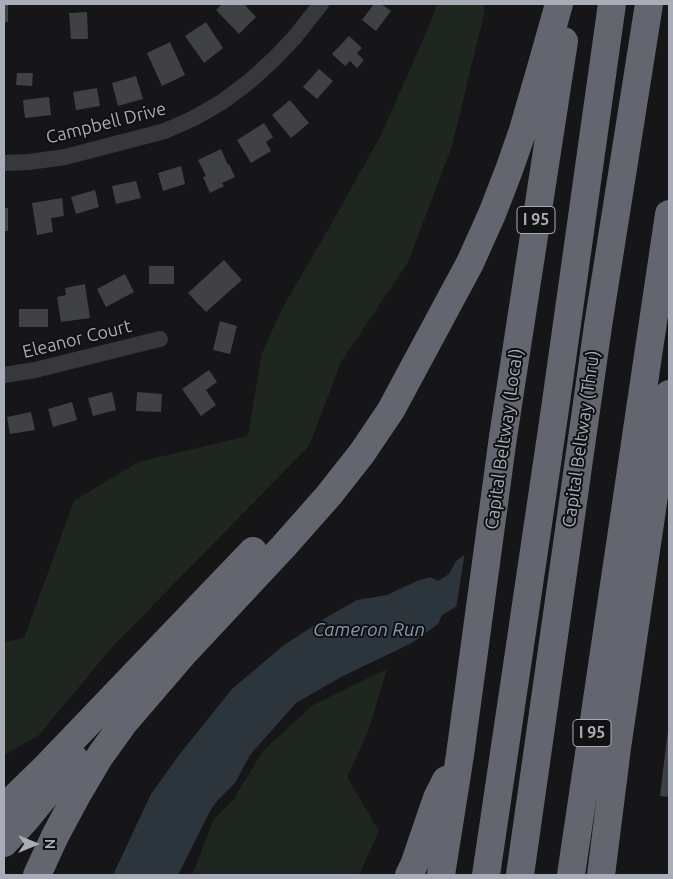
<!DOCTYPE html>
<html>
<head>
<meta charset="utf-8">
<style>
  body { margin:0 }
  #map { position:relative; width:673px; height:879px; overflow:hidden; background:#161618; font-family:Ubuntu,sans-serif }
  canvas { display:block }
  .frame { position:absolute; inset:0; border:5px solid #a8adb8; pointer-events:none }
  .north { position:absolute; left:10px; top:819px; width:50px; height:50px; -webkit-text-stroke:4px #111113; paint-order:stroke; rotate:90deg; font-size:14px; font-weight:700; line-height:20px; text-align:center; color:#a8adb8 }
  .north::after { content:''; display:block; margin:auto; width:18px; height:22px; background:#a8adb8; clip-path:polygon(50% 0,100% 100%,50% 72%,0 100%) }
</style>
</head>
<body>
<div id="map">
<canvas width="673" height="879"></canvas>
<div class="frame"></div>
<div class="north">N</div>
</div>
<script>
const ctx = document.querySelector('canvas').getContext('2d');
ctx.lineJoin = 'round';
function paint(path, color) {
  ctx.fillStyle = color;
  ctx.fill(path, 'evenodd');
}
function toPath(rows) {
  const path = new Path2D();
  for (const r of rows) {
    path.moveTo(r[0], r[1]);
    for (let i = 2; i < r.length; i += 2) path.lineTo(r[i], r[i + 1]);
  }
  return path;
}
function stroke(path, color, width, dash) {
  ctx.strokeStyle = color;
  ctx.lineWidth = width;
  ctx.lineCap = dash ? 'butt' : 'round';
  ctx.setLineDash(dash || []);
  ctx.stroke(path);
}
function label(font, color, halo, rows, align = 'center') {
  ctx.font = font + ' Ubuntu,sans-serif';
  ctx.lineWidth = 4;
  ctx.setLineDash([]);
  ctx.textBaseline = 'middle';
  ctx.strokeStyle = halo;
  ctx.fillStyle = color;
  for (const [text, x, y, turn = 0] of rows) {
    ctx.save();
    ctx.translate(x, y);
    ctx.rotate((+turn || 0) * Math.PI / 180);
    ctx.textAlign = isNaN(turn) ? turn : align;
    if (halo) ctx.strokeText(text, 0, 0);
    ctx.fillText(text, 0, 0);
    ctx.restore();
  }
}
paint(toPath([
  [437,4,484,4,484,14,452,146,408,262,341,362,309,446,113,646,38,736,4,755,4,642,24,638,74,501,138,462,248,436,262,353,283,307,325,235,381,135,430,24],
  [387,669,368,732,347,777,379,831,359,875,192,875,214,819,233,800,263,751,313,705]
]), '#1e261f');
paint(toPath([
  [669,465,669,518,635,530,578,527,509,575,442,615,438,624,412,643,343,676,296,703,250,755,235,783,218,800,210,811,178,875,113,875,151,794,179,755,232,689,284,645,327,617,357,600,387,595,417,581,430,577,438,581,449,574,456,561,520,513,599,484]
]), '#2c353c');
paint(toPath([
  [669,462,669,521,636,533,592,532,578,530,511,577,456,609,465,552,519,511,550,495,577,485,641,474]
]), '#161618');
paint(toPath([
  [4,4,8,4,8,22,4,22],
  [222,4,244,4,256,17,239,34,216,10],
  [374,4,381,4,391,11,376,31,362,20],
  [87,12,88,39,71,39,69,13],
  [206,22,223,48,204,63,185,36],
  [349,36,362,48,357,53,364,60,357,68,350,61,345,66,332,54],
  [170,42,185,75,162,86,147,53],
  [319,69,333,81,317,99,303,87],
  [17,73,33,73,32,86,16,85],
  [136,76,143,99,118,106,112,83],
  [97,88,100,106,76,110,73,92],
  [49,97,51,115,25,118,23,100],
  [290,100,309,123,291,138,272,115],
  [264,123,273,137,266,142,271,151,251,163,237,140],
  [221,149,228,165,229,164,235,177,222,183,224,186,210,193,203,177,206,176,198,160],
  [181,166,185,184,163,191,158,173],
  [136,181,141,198,116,204,112,186],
  [95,190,99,207,76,214,71,197],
  [62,198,64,216,51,218,53,232,37,235,32,203],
  [4,208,8,208,8,231,4,231],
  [224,260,242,280,206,312,188,293],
  [149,266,174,266,174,284,149,284],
  [125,274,134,292,106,307,97,289],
  [85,284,90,318,61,322,57,297,66,295,65,288],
  [19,309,48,309,48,327,19,327],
  [220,321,237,326,230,354,213,350],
  [209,370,217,382,206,390,216,405,201,416,182,389],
  [112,392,116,410,93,416,88,398],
  [137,392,162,394,161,412,136,411],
  [72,402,77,420,53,427,48,409],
  [31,412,35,430,10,434,7,417],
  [668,730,669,730,669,797,660,796]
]), '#404145');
stroke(toPath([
  [4,163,29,162,65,157,165,131,194,118,222,102,250,81,274,59,294,38,321,4],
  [4,375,35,370,160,339]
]), '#37383d', 16);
stroke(toPath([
  [4,808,46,767,253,551],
  [4,843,27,818,75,759],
  [37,875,55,836,77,795,100,756,123,724,184,653,283,547,329,495,362,453,391,410,470,263,492,214,509,170,523,130,539,75,559,4],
  [409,875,414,865,437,798,446,780],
  [441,875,460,755,503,437,564,41],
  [486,875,555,409,612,4],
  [520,875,598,326,649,4],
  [571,875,669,214],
  [601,875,617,748,669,394]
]), '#63666e', 28);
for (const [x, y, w] of [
  [536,220,38],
  [592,733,38]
]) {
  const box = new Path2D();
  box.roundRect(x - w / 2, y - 13.5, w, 27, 4);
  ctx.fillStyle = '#111113';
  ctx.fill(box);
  stroke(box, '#a8adb8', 1);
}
label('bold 16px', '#a8adb8', null, [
  ["I 95",536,220],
  ["I 95",592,733]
]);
label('18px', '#a8adb8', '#111113', [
  ["Campbell Drive",106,123,-14],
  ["Eleanor Court",77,339,-14],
  ["Capital Beltway (Local)",504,439,-82],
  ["Capital Beltway (Thru)",581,439,-82]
]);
label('italic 19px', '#7f9bb3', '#111113', [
  ["Cameron Run",369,630]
]);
</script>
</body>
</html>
